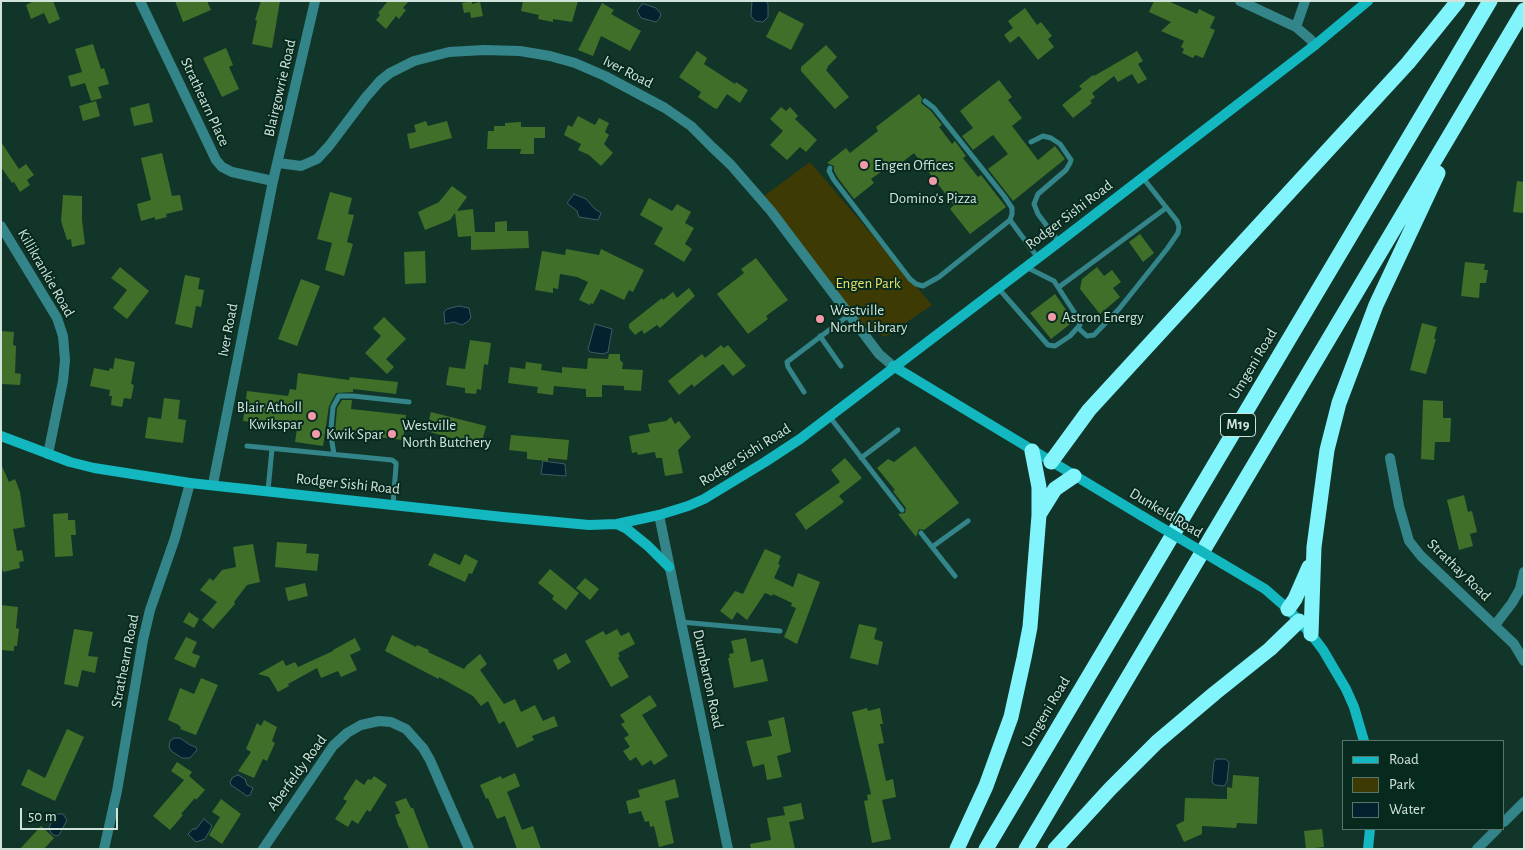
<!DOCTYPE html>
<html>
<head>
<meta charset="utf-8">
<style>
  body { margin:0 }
  #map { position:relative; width:1525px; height:850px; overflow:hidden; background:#123529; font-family:"Alegreya Sans",sans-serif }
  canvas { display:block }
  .frame { position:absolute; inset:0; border:2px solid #d1e4dc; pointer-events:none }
  .legend { position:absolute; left:1342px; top:740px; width:162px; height:90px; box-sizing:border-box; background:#072a1f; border:1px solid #58746b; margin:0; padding:6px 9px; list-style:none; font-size:15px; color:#d1e4dc }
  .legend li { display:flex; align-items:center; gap:10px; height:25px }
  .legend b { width:25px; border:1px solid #58746b }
  .scale { position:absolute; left:20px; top:808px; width:98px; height:22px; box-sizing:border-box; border:2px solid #d1e4dc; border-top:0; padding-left:6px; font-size:15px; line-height:18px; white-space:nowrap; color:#d1e4dc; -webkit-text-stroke:4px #072a1f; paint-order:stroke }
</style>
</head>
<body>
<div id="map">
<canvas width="1525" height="850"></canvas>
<div class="frame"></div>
<ul class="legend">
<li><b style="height:6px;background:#12b7bf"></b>Road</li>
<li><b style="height:14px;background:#3e3a03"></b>Park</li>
<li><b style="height:14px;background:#022230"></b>Water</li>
</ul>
<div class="scale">50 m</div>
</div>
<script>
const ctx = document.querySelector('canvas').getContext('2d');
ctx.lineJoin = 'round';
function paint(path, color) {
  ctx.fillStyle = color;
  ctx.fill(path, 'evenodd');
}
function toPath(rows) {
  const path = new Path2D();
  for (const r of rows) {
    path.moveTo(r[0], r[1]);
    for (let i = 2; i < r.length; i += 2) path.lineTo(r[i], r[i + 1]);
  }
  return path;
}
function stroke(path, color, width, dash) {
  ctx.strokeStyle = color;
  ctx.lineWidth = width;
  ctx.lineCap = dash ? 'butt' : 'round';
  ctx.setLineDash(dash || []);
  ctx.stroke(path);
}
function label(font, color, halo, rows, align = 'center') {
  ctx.font = font + ' "Alegreya Sans",sans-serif';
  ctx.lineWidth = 4;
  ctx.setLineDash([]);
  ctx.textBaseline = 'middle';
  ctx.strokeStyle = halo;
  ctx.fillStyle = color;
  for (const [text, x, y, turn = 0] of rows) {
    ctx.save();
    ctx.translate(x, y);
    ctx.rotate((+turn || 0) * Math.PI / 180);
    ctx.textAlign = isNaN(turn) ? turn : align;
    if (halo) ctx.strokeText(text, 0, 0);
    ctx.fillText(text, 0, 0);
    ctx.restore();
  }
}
paint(toPath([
  [810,162,932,305,885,337,850,315,760,199]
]), '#3e3a03');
const water = toPath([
  [752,1,766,1,768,4,768,17,763,22,755,21,751,16,752,1],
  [642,4,644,4,656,8,661,14,659,19,656,22,641,18,637,11,642,4],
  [574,194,586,199,595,209,601,213,598,220,579,217,577,211,567,203,574,194],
  [459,306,469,308,471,318,467,322,462,325,454,322,445,324,444,312,447,309,459,306],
  [595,324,612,329,608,352,603,354,590,352,588,349,595,324],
  [543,461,565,464,566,476,541,474,543,461],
  [174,738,180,738,190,745,196,747,197,750,190,758,182,758,171,751,169,747,170,741,174,738],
  [1217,759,1225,759,1229,762,1227,782,1224,786,1215,785,1212,782,1214,761,1217,759],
  [238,775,245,779,247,785,253,788,250,795,247,796,231,785,230,782,233,777,238,775],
  [55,814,63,814,67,820,59,835,56,836,51,833,49,828,55,814],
  [204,819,212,826,205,839,196,842,188,834,193,829,196,829,204,819]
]);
paint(water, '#022230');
stroke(water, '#405c64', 1);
paint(toPath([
  [34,1,53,1,60,19,49,24,44,13,31,19,26,5],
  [175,1,207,1,211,10,183,22],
  [261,1,280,1,272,48,252,44,257,21,255,20],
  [388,1,409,1,403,8,406,10,399,19,396,16,386,29,376,20,380,15,378,13],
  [472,1,472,4,480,2,483,16,471,18,470,12,464,13,462,3],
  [523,1,578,1,572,22,553,19,553,22,538,19,539,15,521,11],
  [1154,1,1168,1,1197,14,1199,9,1215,17,1210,28,1215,30,1203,58,1195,55,1193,58,1182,53,1184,49,1181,47,1184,41,1161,31,1171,22,1149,12],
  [602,3,614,10,611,14,641,31,630,51,601,36,593,56,578,50],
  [1025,8,1037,25,1041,22,1052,36,1048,39,1054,47,1038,60,1019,36,1010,43,1004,35,1013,28,1008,21],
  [779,11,804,24,791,50,766,37],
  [93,44,101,69,104,68,109,84,98,87,102,98,91,101,85,83,71,87,68,76,82,72,75,49],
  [826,45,837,57,827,67,828,68,826,70,849,97,835,109,801,71,801,67],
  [226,48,233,65,229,67,239,89,222,97,203,58],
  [697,51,707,58,704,64,735,84,736,82,748,90,740,103,727,94,717,109,714,108,698,97,701,92,679,77],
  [1137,51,1143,61,1138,64,1147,79,1138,84,1132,74,1118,82,1114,76,1092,93,1095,97,1090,101,1092,103,1073,118,1062,105,1082,89,1079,86,1093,75,1094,76],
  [999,80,1012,97,1008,100,1022,118,1012,126,1038,160,1055,146,1065,159,1013,201,988,169,1008,154,993,135,973,150,962,136,973,128,960,111],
  [919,94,922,98,921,103,931,111,942,125,939,127,952,144,955,141,966,156,963,158,978,177,981,175,1006,207,970,234,950,209,954,205,914,153,891,171,888,167,871,179,874,183,854,199,838,178,834,171,834,166,827,163,846,148,850,153,878,131,876,127],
  [96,101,100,116,83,121,79,106],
  [149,103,153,122,134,126,130,108],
  [781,107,786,111,790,107,798,116,795,119,817,140,806,152,800,147,787,160,770,145,783,131,770,119],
  [578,116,595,125,599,118,609,123,605,132,609,135,604,144,613,153,601,166,589,155,578,150,581,144,564,135,568,125,572,127],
  [426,121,428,126,447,121,452,138,410,149,407,134,416,132,414,125],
  [521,122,521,127,545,127,545,138,534,138,534,154,520,154,521,149,487,149,488,131,494,131,494,126,505,126,505,123],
  [1,142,19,169,26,164,34,175,27,180,30,185,20,192,14,182,12,183,1,167],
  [162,153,172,196,180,195,183,210,166,214,167,217,155,220,155,217,141,221,137,204,151,200,141,158],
  [1517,181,1524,182,1524,213,1513,212],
  [452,186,467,197,457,211,473,209,475,232,495,232,495,222,507,221,507,231,528,231,529,248,471,250,471,236,458,237,455,213,450,220,425,230,418,212,439,202],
  [330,192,352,198,348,214,354,215,347,242,353,244,344,276,325,270,332,243,317,239],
  [63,195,82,196,82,220,85,244,72,247,71,239,67,240,61,221],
  [649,198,672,211,677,204,691,212,685,223,694,228,685,244,692,249,684,262,654,244,663,228,640,215],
  [1140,234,1154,253,1143,262,1129,242],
  [566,249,599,255,601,249,644,270,633,292,629,290,624,300,601,289,593,304,591,303,590,305,579,300,588,282,577,277,560,274,558,289,553,288,553,293,535,290,542,251,565,255],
  [425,251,426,283,405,284,404,252],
  [756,258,788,300,766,316,768,319,748,334,717,294,744,273,741,269],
  [1465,262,1485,264,1484,270,1488,270,1486,283,1480,283,1479,298,1461,296],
  [120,267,149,291,127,319,113,308,127,290,111,278],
  [1097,267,1104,276,1112,270,1121,282,1113,288,1120,297,1100,314,1080,289,1082,279],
  [185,275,200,278,198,289,204,290,201,307,196,306,192,328,175,324],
  [301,279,320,286,297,346,278,339],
  [689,288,695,296,660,328,657,325,644,334,642,330,635,335,629,328,629,324,662,298,663,300,673,292,677,298],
  [1055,294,1074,321,1051,339,1030,313],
  [384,317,406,339,386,359,394,367,387,374,365,353,381,336,373,328],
  [1422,323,1437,327,1434,339,1436,339,1426,374,1410,370],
  [1,331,14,332,13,345,16,346,15,373,21,374,20,385,1,384],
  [470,340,491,343,488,365,484,364,481,390,477,389,476,394,465,393,465,388,446,385,449,367,465,369],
  [721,345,724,348,728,345,746,366,733,376,723,364,694,387,692,384,679,395,668,381,702,354,705,358],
  [609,354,620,354,620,360,623,363,622,369,643,370,641,391,624,390,624,386,602,385,602,397,586,397,586,389,554,386,553,395,537,393,538,387,508,383,510,367,525,369,526,362,542,364,541,370,562,373,562,367,587,369,588,358,608,359],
  [115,358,135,362,131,384,134,385,131,399,124,398,122,407,111,405,112,396,109,396,110,390,90,386,94,368,109,371,110,368,113,369],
  [298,373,349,380,350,377,398,382,396,394,353,389,353,392,336,393,329,406,323,446,295,442,297,429,243,421,247,391,288,396,290,389,296,390],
  [164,398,180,400,178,419,186,420,183,443,145,438,148,417,161,419],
  [342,400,352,400,351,409,406,415,403,440,335,432,337,408],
  [1423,400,1443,401,1443,418,1451,418,1450,442,1435,442,1434,460,1421,459],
  [431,412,486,426,481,446,426,431],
  [671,417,675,424,679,421,691,437,678,450,683,473,665,476,662,458,656,458,655,452,638,455,637,452,632,453,629,436,650,432,648,424,666,421],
  [511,435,569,440,567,460,548,458,548,461,527,459,527,452,509,450],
  [915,446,959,503,924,530,919,529,916,537,898,514,905,513,906,508,893,491,895,490,877,468,888,459,894,462],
  [845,458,862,478,839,496,844,502,806,530,795,514,840,482,831,470],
  [1,464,9,482,15,479,20,492,25,527,13,529,17,551,22,550,24,561,19,562,20,568,3,572,1,564],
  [1464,495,1468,512,1472,511,1477,532,1470,534,1473,546,1459,550,1447,500],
  [68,513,68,520,75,520,76,535,71,535,73,556,55,557,53,514],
  [277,542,307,544,306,553,319,554,317,571,275,567],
  [253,544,260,582,247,585,234,602,235,604,213,629,202,620,217,602,200,590,210,578,213,581,222,570,236,567,233,547],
  [765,549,781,556,778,564,780,565,774,578,793,587,798,573,820,582,797,644,784,637,796,608,791,606,792,603,773,594,772,596,765,593,747,620,737,612,732,620,720,611,735,591,743,594],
  [434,553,460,565,465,554,478,561,472,574,469,573,465,582,428,565],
  [550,569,579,593,566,610,552,599,554,596,538,583],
  [585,578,599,589,590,600,576,588],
  [305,583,308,596,288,601,285,588],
  [1,605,18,607,16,628,19,629,17,646,14,646,14,651,1,650],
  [189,612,199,619,194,628,183,622],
  [859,624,877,628,874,639,883,642,878,665,850,658],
  [74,629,93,632,88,656,98,657,95,673,82,670,78,687,64,684],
  [617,629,621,636,629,632,635,644,618,653,620,656,618,658,629,677,611,687,585,641,603,631,606,635],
  [392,635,416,647,417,645,429,650,428,652,464,669,467,665,480,654,487,664,480,670,504,704,515,699,521,712,535,705,543,721,554,716,558,726,532,736,534,740,517,748,504,721,499,724,488,701,481,706,473,696,439,677,439,679,427,673,385,651],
  [186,637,197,642,192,653,200,656,195,668,174,659],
  [355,638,361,650,350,655,357,670,341,677,338,671,321,678,317,668,288,684,289,686,278,692,269,677,258,674,283,660,286,666,295,662,298,667,333,651,333,650],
  [746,638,751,662,763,659,768,681,734,688,728,658,730,658,729,654,734,653,731,641],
  [566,653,571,662,558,670,553,660],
  [201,678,218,685,196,735,180,729,181,727,177,724,168,720,180,688,194,694],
  [650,695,657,706,642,715,668,756,654,765,651,760,642,766,636,757,630,761,623,751,630,747,624,738,629,735,621,724,625,722,620,715],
  [867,708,868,711,880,708,883,724,880,724,884,743,878,744,886,781,893,779,896,797,882,800,891,839,872,843,864,801,868,800,867,795,871,794,852,712],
  [784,717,791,752,777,756,782,777,767,780,764,764,753,767,746,741,772,736,768,721],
  [264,720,277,727,272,741,275,743,267,761,263,759,254,778,238,771,251,752,246,749,257,723,261,726],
  [67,729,84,737,55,801,21,785,28,769,45,778],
  [177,762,192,772,189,776,205,790,196,800,195,798,181,814,183,815,170,830,153,816,184,780,171,771],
  [515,773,520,786,507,792,522,830,533,826,541,849,517,849,505,816,497,819,488,798,486,799,480,785,501,776,502,779],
  [1233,775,1259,777,1257,824,1237,823,1236,828,1202,826,1202,834,1184,842,1176,825,1184,821,1185,798,1227,799,1227,787,1232,788],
  [374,776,387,785,370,812,367,810,358,824,352,820,348,827,335,819,347,801,343,799,356,779,364,785,368,779,371,780],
  [675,779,679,797,665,801,674,843,659,847,654,826,650,827,649,821,645,822,641,811,629,814,626,801,640,797,638,790],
  [406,798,411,808,413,808,429,849,409,849,400,827,399,827,395,815,400,813,395,802],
  [221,799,241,814,222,844,209,835,220,817,212,812],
  [801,803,804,819,789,822,795,849,751,849,750,844,771,840,767,818,785,815,783,807],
  [41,826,54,838,44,849,20,849],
  [1322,829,1324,847,1306,849,1304,831]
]), '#406f29');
stroke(toPath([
  [1031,142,1043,136,1051,138,1060,144,1071,160,1070,163,1066,170,1038,194,1034,204,1038,214,1059,242],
  [830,168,829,171,834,180,910,279,916,284,923,286,939,277,1010,220,1012,214,1012,208,1004,196,934,108,925,101],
  [1010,220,1038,258],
  [1059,287,1166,208],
  [999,289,1048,345,1055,346,1070,336,1080,325,1078,318,1054,281,1026,267],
  [1078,328,1087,336,1094,335,1119,309,1167,249,1178,233,1179,227,1177,221,1143,178],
  [820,336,841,366],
  [804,392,788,367,787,362,849,315],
  [829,416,902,510],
  [247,446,392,460,396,463,396,466,393,504],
  [334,454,331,436,331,428,333,407,339,396,353,396,409,402],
  [861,458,898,430],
  [268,490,272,449],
  [921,533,955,576],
  [932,547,968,521],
  [681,622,780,631]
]), '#33858a', 5);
stroke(toPath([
  [140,1,216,160,222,167,232,172,273,181],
  [1240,1,1296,27,1310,39,1315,45],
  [1296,27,1305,1],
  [278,163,301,166,317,159,329,146,366,97,380,81,390,73,414,61,449,52,484,50,520,51,550,56,575,63,605,76,665,108,691,126,712,147,731,165,771,211,879,354,893,366],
  [1,226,57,318,63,336,65,360,63,381,48,454],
  [1390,458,1399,506,1409,541,1421,556,1514,644,1524,661],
  [213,484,273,181,315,1],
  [659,515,728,849],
  [1495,625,1512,603,1520,589,1524,572],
  [1504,822,1524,802],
  [104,849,117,791,143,640,150,610,175,538,190,483],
  [263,849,333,746,347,733,361,725,379,721,391,722,406,729,423,748,430,760,469,849],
  [1477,849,1497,829]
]), '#33858a', 10);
stroke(toPath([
  [893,366,1142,516],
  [1,436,70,462,94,468,190,483,503,517,589,525,617,524,659,515,688,506,704,499,765,462,800,439,1059,242,1315,45,1368,1],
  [617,524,627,529,648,546,669,567],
  [1223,564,1265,589,1288,609,1311,634,1323,650,1346,689,1354,707,1364,741],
  [1368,849,1370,829]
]), '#12b7bf', 10);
stroke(toPath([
  [1051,462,1089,410,1408,63,1458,1],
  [1040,513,1055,489,1074,476],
  [1288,609,1295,599,1309,567],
  [1311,634,1314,547,1327,450,1339,403,1376,305,1438,173],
  [957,849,986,786,1011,717,1024,658,1030,627,1039,515,1039,487,1032,451],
  [986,849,1490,1],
  [1026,849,1524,10],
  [1055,849,1110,789,1157,742,1215,693,1270,649,1299,621]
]), '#82f4fb', 15);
stroke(toPath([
  [1142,516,1223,564]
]), '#12b7bf', 10);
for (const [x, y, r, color] of [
  [864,165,5,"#f39aa8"],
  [933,181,5,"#f39aa8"],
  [1052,317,5,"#f39aa8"],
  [820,319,5,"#f39aa8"],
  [312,416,5,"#f39aa8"],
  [316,434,5,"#f39aa8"],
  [392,434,5,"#f39aa8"]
]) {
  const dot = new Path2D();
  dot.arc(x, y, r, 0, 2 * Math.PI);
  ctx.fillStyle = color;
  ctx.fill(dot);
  stroke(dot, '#072a1f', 2);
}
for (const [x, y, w] of [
  [1238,425,35]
]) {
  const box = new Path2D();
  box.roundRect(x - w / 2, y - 11.5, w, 23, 4);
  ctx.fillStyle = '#072a1f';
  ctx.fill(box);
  stroke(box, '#d1e4dc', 1);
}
label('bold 14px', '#d1e4dc', null, [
  ["M19",1238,425]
]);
label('15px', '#d1e4dc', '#072a1f', [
  ["Iver Road",628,72,27],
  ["Blairgowrie Road",280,88,-77],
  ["Strathearn Place",205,102,65],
  ["Rodger Sishi Road",1069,215,-37],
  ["Killikrankie Road",46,273,60],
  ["Iver Road",228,330,-79],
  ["Umgeni Road",1253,364,-59],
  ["Rodger Sishi Road",745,455,-32],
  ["Rodger Sishi Road",348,484,6],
  ["Dunkeld Road",1166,513,31],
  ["Strathay Road",1459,570,44],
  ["Strathearn Road",125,661,-79],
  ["Dumbarton Road",708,679,78],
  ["Umgeni Road",1046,712,-59],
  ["Aberfeldy Road",297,773,-54]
]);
label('15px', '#d1e4dc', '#072a1f', [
  ["Engen Offices",874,165],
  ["Domino's Pizza",933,198,"center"],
  ["Westville",830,310],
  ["North Library",830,327],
  ["Astron Energy",1062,317],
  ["Blair Atholl",302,407,"right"],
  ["Kwikspar",302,424,"right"],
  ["Westville",402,425],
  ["North Butchery",402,442],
  ["Kwik Spar",326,434]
], 'left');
label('15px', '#e9e065', '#072a1f', [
  ["Engen Park",868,283]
]);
</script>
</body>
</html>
